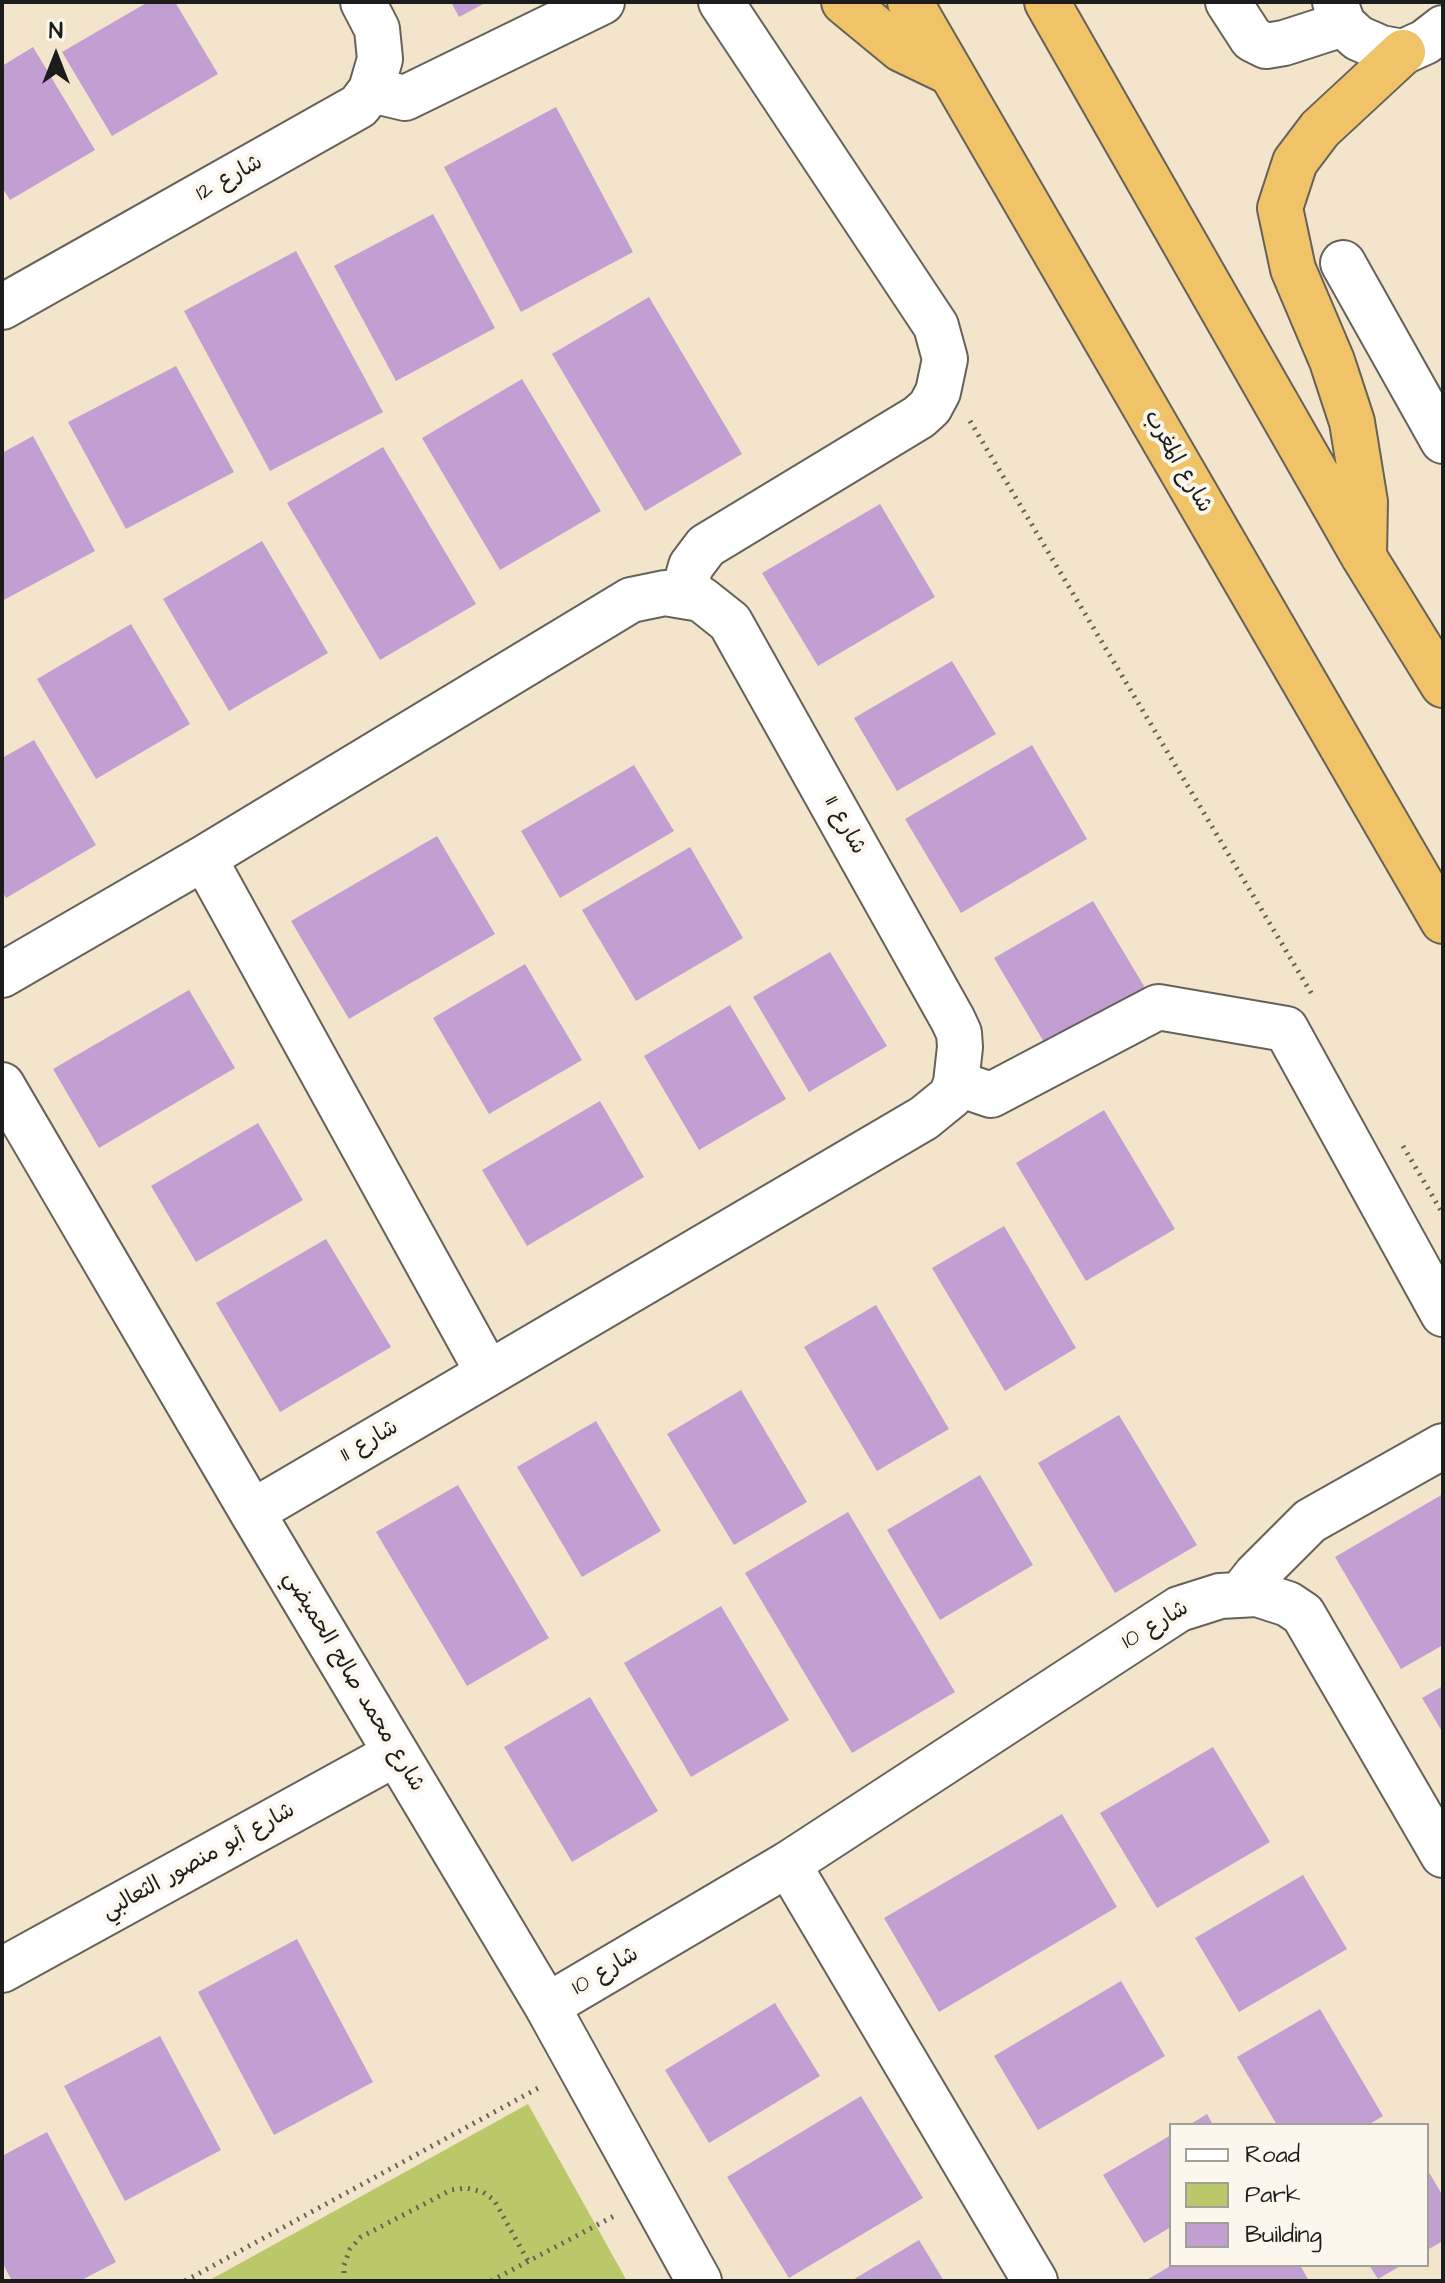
<!DOCTYPE html>
<html>
<head>
<meta charset="utf-8">
<style>
  body { margin:0 }
  #map { position:relative; width:1445px; height:2283px; overflow:hidden; background:#f3e5cb; font-family:"Architects Daughter",sans-serif }
  canvas { display:block }
  .frame { position:absolute; inset:0; border:4px solid #1c1c1c; pointer-events:none }
  .legend { position:absolute; left:1169px; top:2123px; width:260px; height:144px; box-sizing:border-box; background:#fbf7ec; border:2px solid #a29f99; margin:0; padding:10px 14px; list-style:none; font-size:24px; color:#1c1c1c }
  .legend li { display:flex; align-items:center; gap:16px; height:40px }
  .legend b { width:40px; border:2px solid #a29f99 }
  .north { position:absolute; left:16px; top:16px; width:80px; height:80px; -webkit-text-stroke:6px #fbf7ec; paint-order:stroke; rotate:0deg; font-size:22px; font-weight:700; line-height:32px; text-align:center; color:#1c1c1c }
  .north::after { content:''; display:block; margin:auto; width:28px; height:36px; background:#1c1c1c; clip-path:polygon(50% 0,100% 100%,50% 72%,0 100%) }
</style>
</head>
<body>
<div id="map">
<canvas width="1445" height="2283"></canvas>
<div class="frame"></div>
<ul class="legend">
<li><b style="height:10px;background:#fff"></b>Road</li>
<li><b style="height:22px;background:#bbc869"></b>Park</li>
<li><b style="height:22px;background:#c29fd2"></b>Building</li>
</ul>
<div class="north">N</div>
</div>
<script>
const ctx = document.querySelector('canvas').getContext('2d');
ctx.lineJoin = 'round';
function paint(path, color) {
  ctx.fillStyle = color;
  ctx.fill(path, 'evenodd');
}
function toPath(rows) {
  const path = new Path2D();
  for (const r of rows) {
    path.moveTo(r[0], r[1]);
    for (let i = 2; i < r.length; i += 2) path.lineTo(r[i], r[i + 1]);
  }
  return path;
}
function stroke(path, color, width, dash) {
  ctx.strokeStyle = color;
  ctx.lineWidth = width;
  ctx.lineCap = dash ? 'butt' : 'round';
  ctx.setLineDash(dash || []);
  ctx.stroke(path);
}
function label(font, color, halo, rows, align = 'center') {
  ctx.font = font + ' "Architects Daughter","Playpen Sans Arabic",sans-serif';
  ctx.lineWidth = 8;
  ctx.setLineDash([]);
  ctx.textBaseline = 'middle';
  ctx.strokeStyle = halo;
  ctx.fillStyle = color;
  for (const [text, x, y, turn = 0] of rows) {
    ctx.save();
    ctx.translate(x, y);
    ctx.rotate((+turn || 0) * Math.PI / 180);
    ctx.textAlign = isNaN(turn) ? turn : align;
    if (halo) ctx.strokeText(text, 0, 0);
    ctx.fillText(text, 0, 0);
    ctx.restore();
  }
}
paint(toPath([
  [528,2104,627,2281,208,2281]
]), '#bbc869');
paint(toPath([
  [148,2,175,2,218,74,112,136,62,52],
  [451,2,487,2,459,17],
  [33,47,95,150,10,200,2,187,2,66],
  [556,107,633,252,521,312,444,167],
  [433,214,495,328,396,381,334,266],
  [296,251,383,412,270,471,184,311],
  [649,297,742,454,645,511,552,354],
  [176,366,234,472,126,529,68,422],
  [522,379,601,511,500,570,422,438],
  [33,436,95,551,2,601,2,453],
  [383,447,476,604,380,660,287,503],
  [880,504,935,597,818,666,762,573],
  [262,541,328,653,229,711,163,599],
  [131,624,190,724,96,779,37,679],
  [952,661,996,734,897,791,854,718],
  [34,740,96,845,6,898,2,891,2,758],
  [1032,745,1087,839,961,913,905,819],
  [634,765,674,831,560,898,521,831],
  [437,836,495,934,349,1019,291,921],
  [690,847,743,938,636,1001,582,910],
  [1093,901,1153,1001,1054,1059,994,958],
  [830,952,887,1046,809,1092,753,997],
  [525,964,582,1060,489,1114,433,1018],
  [189,990,235,1068,99,1148,53,1069],
  [730,1005,786,1099,699,1150,644,1056],
  [600,1101,644,1177,527,1246,482,1170],
  [1104,1110,1175,1229,1086,1281,1016,1163],
  [258,1123,303,1200,196,1262,151,1186],
  [1004,1226,1076,1348,1005,1391,932,1268],
  [326,1239,391,1347,280,1412,216,1303],
  [876,1305,949,1429,877,1471,804,1347],
  [741,1390,807,1502,734,1545,667,1434],
  [1119,1415,1197,1545,1115,1593,1038,1463],
  [596,1421,661,1531,582,1577,517,1467],
  [980,1475,1033,1565,940,1620,887,1530],
  [458,1485,549,1638,467,1686,376,1532],
  [1443,1494,1443,1645,1401,1669,1335,1557],
  [848,1512,955,1692,852,1753,745,1573],
  [721,1606,789,1720,691,1777,624,1663],
  [1443,1686,1443,1733,1422,1698],
  [590,1697,658,1811,572,1862,504,1747],
  [1213,1747,1270,1842,1157,1908,1100,1813],
  [1062,1814,1117,1907,939,2012,884,1918],
  [1303,1875,1347,1949,1239,2012,1195,1938],
  [297,1939,373,2082,274,2135,198,1992],
  [1121,1981,1165,2056,1038,2130,994,2056],
  [775,2003,820,2076,709,2143,665,2070],
  [1320,2009,1383,2116,1368,2125,1277,2125,1237,2057],
  [160,2036,221,2150,125,2201,64,2086],
  [861,2096,923,2198,789,2278,727,2177],
  [1207,2114,1213,2125,1189,2125],
  [47,2132,116,2262,80,2281,12,2281,2,2262,2,2156],
  [1171,2135,1171,2227,1144,2243,1103,2175],
  [1427,2169,1443,2196,1443,2241,1427,2250],
  [919,2240,944,2281,851,2281],
  [1172,2265,1300,2265,1309,2281,1145,2281],
  [1369,2265,1402,2265,1378,2279]
]), '#c29fd2');
const minor = toPath([
  [1228,2,1252,39,1266,46,1284,43,1343,24],
  [1335,2,1343,24,1358,38,1381,48,1403,52,1425,42,1443,28],
  [371,90,405,98,602,2],
  [1343,263,1443,441],
  [2,307,359,106,371,90,380,59,377,29,363,2],
  [683,594,691,566,706,546,919,417,930,407,938,392,945,359,936,326,721,2],
  [204,858,488,1373],
  [2,975,204,858,631,600,665,593,701,599,730,622,953,1020,959,1033,960,1047,956,1083,951,1096,924,1118,252,1512],
  [956,1083,991,1095,1158,1007,1286,1029,1443,1314],
  [2,1085,252,1512,547,2006,699,2281],
  [1241,1594,1256,1575,1310,1521,1443,1446],
  [788,1864,1035,2281],
  [2,1970,395,1754],
  [547,2006,788,1864,1179,1609,1220,1596,1257,1594,1288,1604,1303,1614,1443,1855]
]);
const highway = toPath([
  [844,2,901,49,951,73],
  [910,2,1443,921],
  [1047,2,1364,557,1443,685],
  [1364,555,1365,502,1352,422,1332,361,1293,269,1280,208,1295,162,1320,129,1403,52]
]);
stroke(minor, '#676259', 48);
stroke(highway, '#676259', 48);
stroke(toPath([
  [970,421,1313,996],
  [1403,1146,1443,1214],
  [185,2281,542,2086],
  [344,2281,344,2265,350,2249,361,2237,451,2190,466,2188,483,2192,494,2200,528,2261],
  [491,2281,614,2216]
]), '#676259', 5, [2, 6]);
stroke(minor, '#fff', 44);
stroke(highway, '#f1c369', 44);
label('22px', '#1c1c1c', '#fbf7ec', [
  ["شارع 12",230,179,-29],
  ["شارع المغرب",1177,462,60],
  ["شارع 11",844,826,61],
  ["شارع 11",370,1442,-30],
  ["شارع 10",1156,1626,-31],
  ["شارع محمد صالح الحميضي",353,1682,59],
  ["شارع أبو منصور الثعالبي",199,1862,-29],
  ["شارع 10",606,1972,-31]
]);
</script>
</body>
</html>
